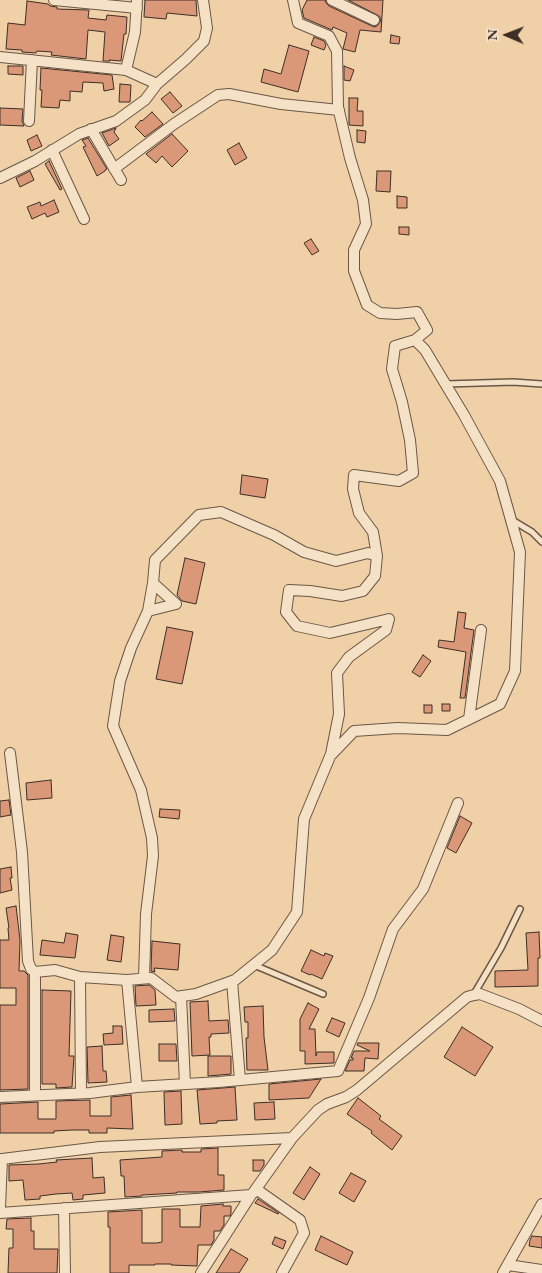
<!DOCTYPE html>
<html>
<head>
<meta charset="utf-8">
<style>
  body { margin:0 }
  #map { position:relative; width:542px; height:1273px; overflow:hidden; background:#f0d1a7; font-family:"EB Garamond",serif }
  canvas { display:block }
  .north { position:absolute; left:482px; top:10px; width:50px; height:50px; -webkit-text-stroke:4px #f5e1c6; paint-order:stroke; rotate:271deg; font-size:14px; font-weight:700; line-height:20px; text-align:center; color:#3d2e27 }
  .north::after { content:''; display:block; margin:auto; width:18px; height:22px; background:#3d2e27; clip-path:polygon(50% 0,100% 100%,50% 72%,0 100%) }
</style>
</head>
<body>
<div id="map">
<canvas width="542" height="1273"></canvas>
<div class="north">N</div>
</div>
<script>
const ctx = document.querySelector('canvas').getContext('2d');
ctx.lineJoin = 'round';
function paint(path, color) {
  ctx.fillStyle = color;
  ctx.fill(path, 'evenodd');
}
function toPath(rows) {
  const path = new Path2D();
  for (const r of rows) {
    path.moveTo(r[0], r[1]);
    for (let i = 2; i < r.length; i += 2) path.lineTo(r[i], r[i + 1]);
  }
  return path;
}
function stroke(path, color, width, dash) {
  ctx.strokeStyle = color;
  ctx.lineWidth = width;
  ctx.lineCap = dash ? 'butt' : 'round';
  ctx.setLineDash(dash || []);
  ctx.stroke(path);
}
const building = toPath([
  [145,0,196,0,197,16,167,13,166,19,144,17,145,0],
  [307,0,325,0,326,3,329,6,374,27,377,26,380,22,381,19,379,16,348,0,383,0,381,32,360,30,355,52,343,49,347,33,333,27,332,30,304,18,302,10,307,0],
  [27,1,48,4,50,6,57,7,57,9,89,10,88,18,106,20,107,15,127,17,126,34,124,34,121,61,109,60,110,61,103,61,105,32,88,30,86,59,51,55,52,52,37,51,36,53,22,52,22,50,6,49,8,23,25,25,27,1],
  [391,35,400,37,399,44,390,43,391,35],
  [314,37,324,41,326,45,324,50,311,45,314,37],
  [289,45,309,51,298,92,261,82,264,69,281,74,289,45],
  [8,66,23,66,23,75,8,74,8,66],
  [344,66,354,70,350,81,344,80,344,66],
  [41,68,112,75,114,89,104,91,103,83,83,82,82,92,70,91,70,101,60,100,59,108,41,107,42,90,40,90,41,68],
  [120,84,131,85,130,102,119,102,120,84],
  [170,92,182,106,173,113,161,99,170,92],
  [349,98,358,98,357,111,363,111,363,126,349,125,349,98],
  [0,108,23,109,22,121,24,126,0,125,0,108],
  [152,112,163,124,145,137,135,127,141,120,142,121,152,112],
  [116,128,114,132,119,139,109,146,102,133,116,128],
  [357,130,366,131,365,143,357,142,357,130],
  [172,134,188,151,172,167,162,156,156,163,146,154,172,134],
  [37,135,42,146,31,151,27,140,37,135],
  [88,138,107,169,105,170,105,171,97,176,83,147,86,146,82,140,88,138],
  [239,143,247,158,235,165,227,150,239,143],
  [49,161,62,189,60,190,45,164,49,161],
  [30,171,34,180,20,187,16,178,30,171],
  [377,171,391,171,390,192,376,191,377,171],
  [397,196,407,197,407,208,397,208,397,196],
  [54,200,59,212,47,217,45,213,32,219,27,207,40,202,41,206,54,200],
  [399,227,409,227,409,235,399,234,399,227],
  [311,239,319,251,312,255,304,243,311,239],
  [242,475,268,479,265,498,240,494,242,475],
  [185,558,205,563,196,604,182,601,177,595,185,558],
  [458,612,466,613,464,628,474,630,465,698,460,698,466,652,438,647,439,640,454,642,458,612],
  [167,627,193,632,182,684,156,679,167,627],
  [423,655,431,661,420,677,412,672,423,655],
  [442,704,450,704,450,711,442,711,442,704],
  [424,705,432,705,432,713,424,713,424,705],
  [51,780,52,798,27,800,26,783,51,780],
  [9,800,11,815,0,817,0,801,9,800],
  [160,809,180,810,179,819,159,817,160,809],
  [460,816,472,823,456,853,447,848,460,816],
  [11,867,12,878,10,878,12,890,0,893,0,869,11,867],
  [16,906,20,940,19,971,24,971,28,975,28,1089,0,1090,0,1005,16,1005,16,988,0,988,0,940,9,940,8,928,9,928,6,908,16,906],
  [539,932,540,958,538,958,538,986,495,987,495,971,528,970,526,933,539,932],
  [66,933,78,935,75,958,40,955,42,940,64,943,66,933],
  [111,935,124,937,121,962,107,960,111,935],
  [152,941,180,944,178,970,154,968,155,972,151,971,152,941],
  [311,950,324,956,325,953,333,956,322,979,311,974,310,975,301,971,311,950],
  [149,985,155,990,156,1005,136,1006,135,986,149,985],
  [42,990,71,991,69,1056,74,1056,72,1087,56,1088,56,1084,42,1084,42,990],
  [208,1001,209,1021,228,1020,229,1033,211,1034,211,1037,209,1037,210,1055,192,1056,190,1002,208,1001],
  [308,1003,319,1009,309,1029,315,1029,316,1056,317,1052,334,1052,334,1063,305,1064,305,1051,300,1051,300,1019,308,1003],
  [263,1006,264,1037,268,1070,247,1070,246,1038,248,1038,248,1022,245,1022,244,1007,263,1006],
  [174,1009,175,1021,149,1022,149,1010,174,1009],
  [332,1018,345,1023,339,1037,326,1031,332,1018],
  [113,1026,122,1026,123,1044,104,1045,103,1034,113,1033,113,1026],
  [462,1027,493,1047,475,1076,444,1057,462,1027],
  [358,1043,379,1043,378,1059,365,1058,364,1071,345,1071,350,1060,353,1060,353,1058,351,1058,354,1051,370,1051,357,1045,358,1043],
  [159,1044,176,1044,177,1061,159,1061,159,1044],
  [102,1046,103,1071,106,1071,107,1082,88,1083,87,1047,102,1046],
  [208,1056,231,1056,231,1074,208,1076,208,1056],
  [321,1079,309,1098,269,1100,269,1084,321,1079],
  [235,1087,237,1120,217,1121,217,1123,200,1124,197,1090,235,1087],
  [181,1091,182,1124,165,1125,164,1092,181,1091],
  [131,1095,133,1129,107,1128,107,1133,89,1133,89,1130,72,1130,54,1131,54,1133,0,1133,0,1104,38,1102,38,1119,56,1119,56,1101,90,1100,90,1116,111,1116,111,1097,131,1095],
  [358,1098,381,1116,379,1119,402,1136,392,1150,371,1133,372,1131,347,1114,358,1098],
  [274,1102,275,1119,255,1120,254,1103,274,1102],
  [218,1148,218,1175,224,1175,224,1190,199,1192,177,1192,177,1193,142,1195,142,1196,125,1197,124,1176,121,1176,120,1160,162,1157,162,1151,182,1150,182,1152,201,1152,201,1149,218,1148],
  [92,1158,93,1178,104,1177,105,1193,83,1195,83,1199,73,1200,72,1193,56,1194,40,1196,40,1199,25,1200,23,1180,9,1181,9,1165,39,1164,57,1162,56,1160,92,1158],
  [253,1160,264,1160,264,1165,260,1171,253,1171,253,1160],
  [310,1167,320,1174,304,1200,293,1193,310,1167],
  [351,1173,366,1181,354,1202,339,1193,351,1173],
  [258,1199,279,1213,278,1214,255,1203,258,1199],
  [223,1204,223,1206,231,1206,231,1213,230,1216,224,1216,224,1225,220,1231,214,1231,214,1240,211,1245,198,1245,197,1266,171,1265,171,1264,155,1264,155,1265,129,1265,129,1273,110,1273,110,1227,108,1227,108,1212,142,1210,142,1243,157,1243,162,1242,162,1209,180,1209,180,1227,200,1227,201,1206,223,1204],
  [31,1218,31,1231,34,1231,34,1249,58,1249,57,1273,8,1273,9,1248,13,1248,13,1229,6,1229,7,1219,31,1218],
  [321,1236,353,1252,347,1265,315,1250,321,1236],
  [532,1236,542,1237,542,1248,529,1246,530,1240,532,1236],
  [275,1237,286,1241,283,1249,272,1244,275,1237],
  [231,1249,248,1259,239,1273,216,1273,231,1249]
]);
paint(building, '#da9878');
stroke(building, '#3d2e27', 1);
const service = toPath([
  [446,384,513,382,542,384],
  [512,520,532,532,542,542],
  [254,965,323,994],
  [474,994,501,948,520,909]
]);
const minor = toPath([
  [54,0,137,8],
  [137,0,135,32,126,70,157,84,186,59,204,41,207,28,203,0],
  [293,0,298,23,329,36,337,51,338,107,350,158,363,200,366,224,354,250,354,271,367,305,380,313,397,314,417,312,427,330,415,340],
  [332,0,374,20],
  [0,57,126,70],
  [29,121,32,60],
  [91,129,121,180],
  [52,150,84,219],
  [114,169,174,124,218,95,229,94,281,104,339,110],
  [0,178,35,161,79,134,116,121,145,100,157,84],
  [148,611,176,604],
  [469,719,481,630],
  [10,753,22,852,28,961,31,969,35,972],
  [332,754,354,731,398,728,447,730,500,704,515,671,520,552,500,481,464,415,425,350,415,340,395,346,392,369,402,402,410,440,413,473,399,481,354,475,353,489,359,513,373,532,377,556],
  [80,977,81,1093],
  [144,978,146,914,153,856,152,838,141,790,113,726,120,681,131,648,148,611,153,583],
  [232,981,240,1080],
  [181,996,185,1084],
  [137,1087,127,980,151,978,176,997,196,994,235,980,272,950,297,912,304,819,331,754,339,714,337,673,349,657,386,630,389,619,330,633,297,626,286,612,289,590,310,591,342,596,363,591,375,576,377,556,368,553,336,561,304,552,274,535,221,512,199,515,155,560,153,583,176,604],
  [35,1095,35,972,55,970,80,977,127,980],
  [0,1097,90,1093,137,1087,219,1082,338,1071,369,998,393,929,423,889,458,803],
  [0,1159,2,1159,0,1208],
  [2,1159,100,1147,292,1138,318,1110,327,1104,346,1097,357,1090,467,997,474,995,480,994,519,1009,542,1021],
  [256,1189,300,1220,304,1233,282,1273],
  [253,1193,292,1138],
  [64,1208,65,1273],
  [0,1213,251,1195,201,1273],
  [508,1265,542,1270],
  [503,1273,542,1204]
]);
stroke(service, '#6a5747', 8);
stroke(minor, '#6a5747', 12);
stroke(service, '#f5e1c6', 5);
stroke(minor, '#f5e1c6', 10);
</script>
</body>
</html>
